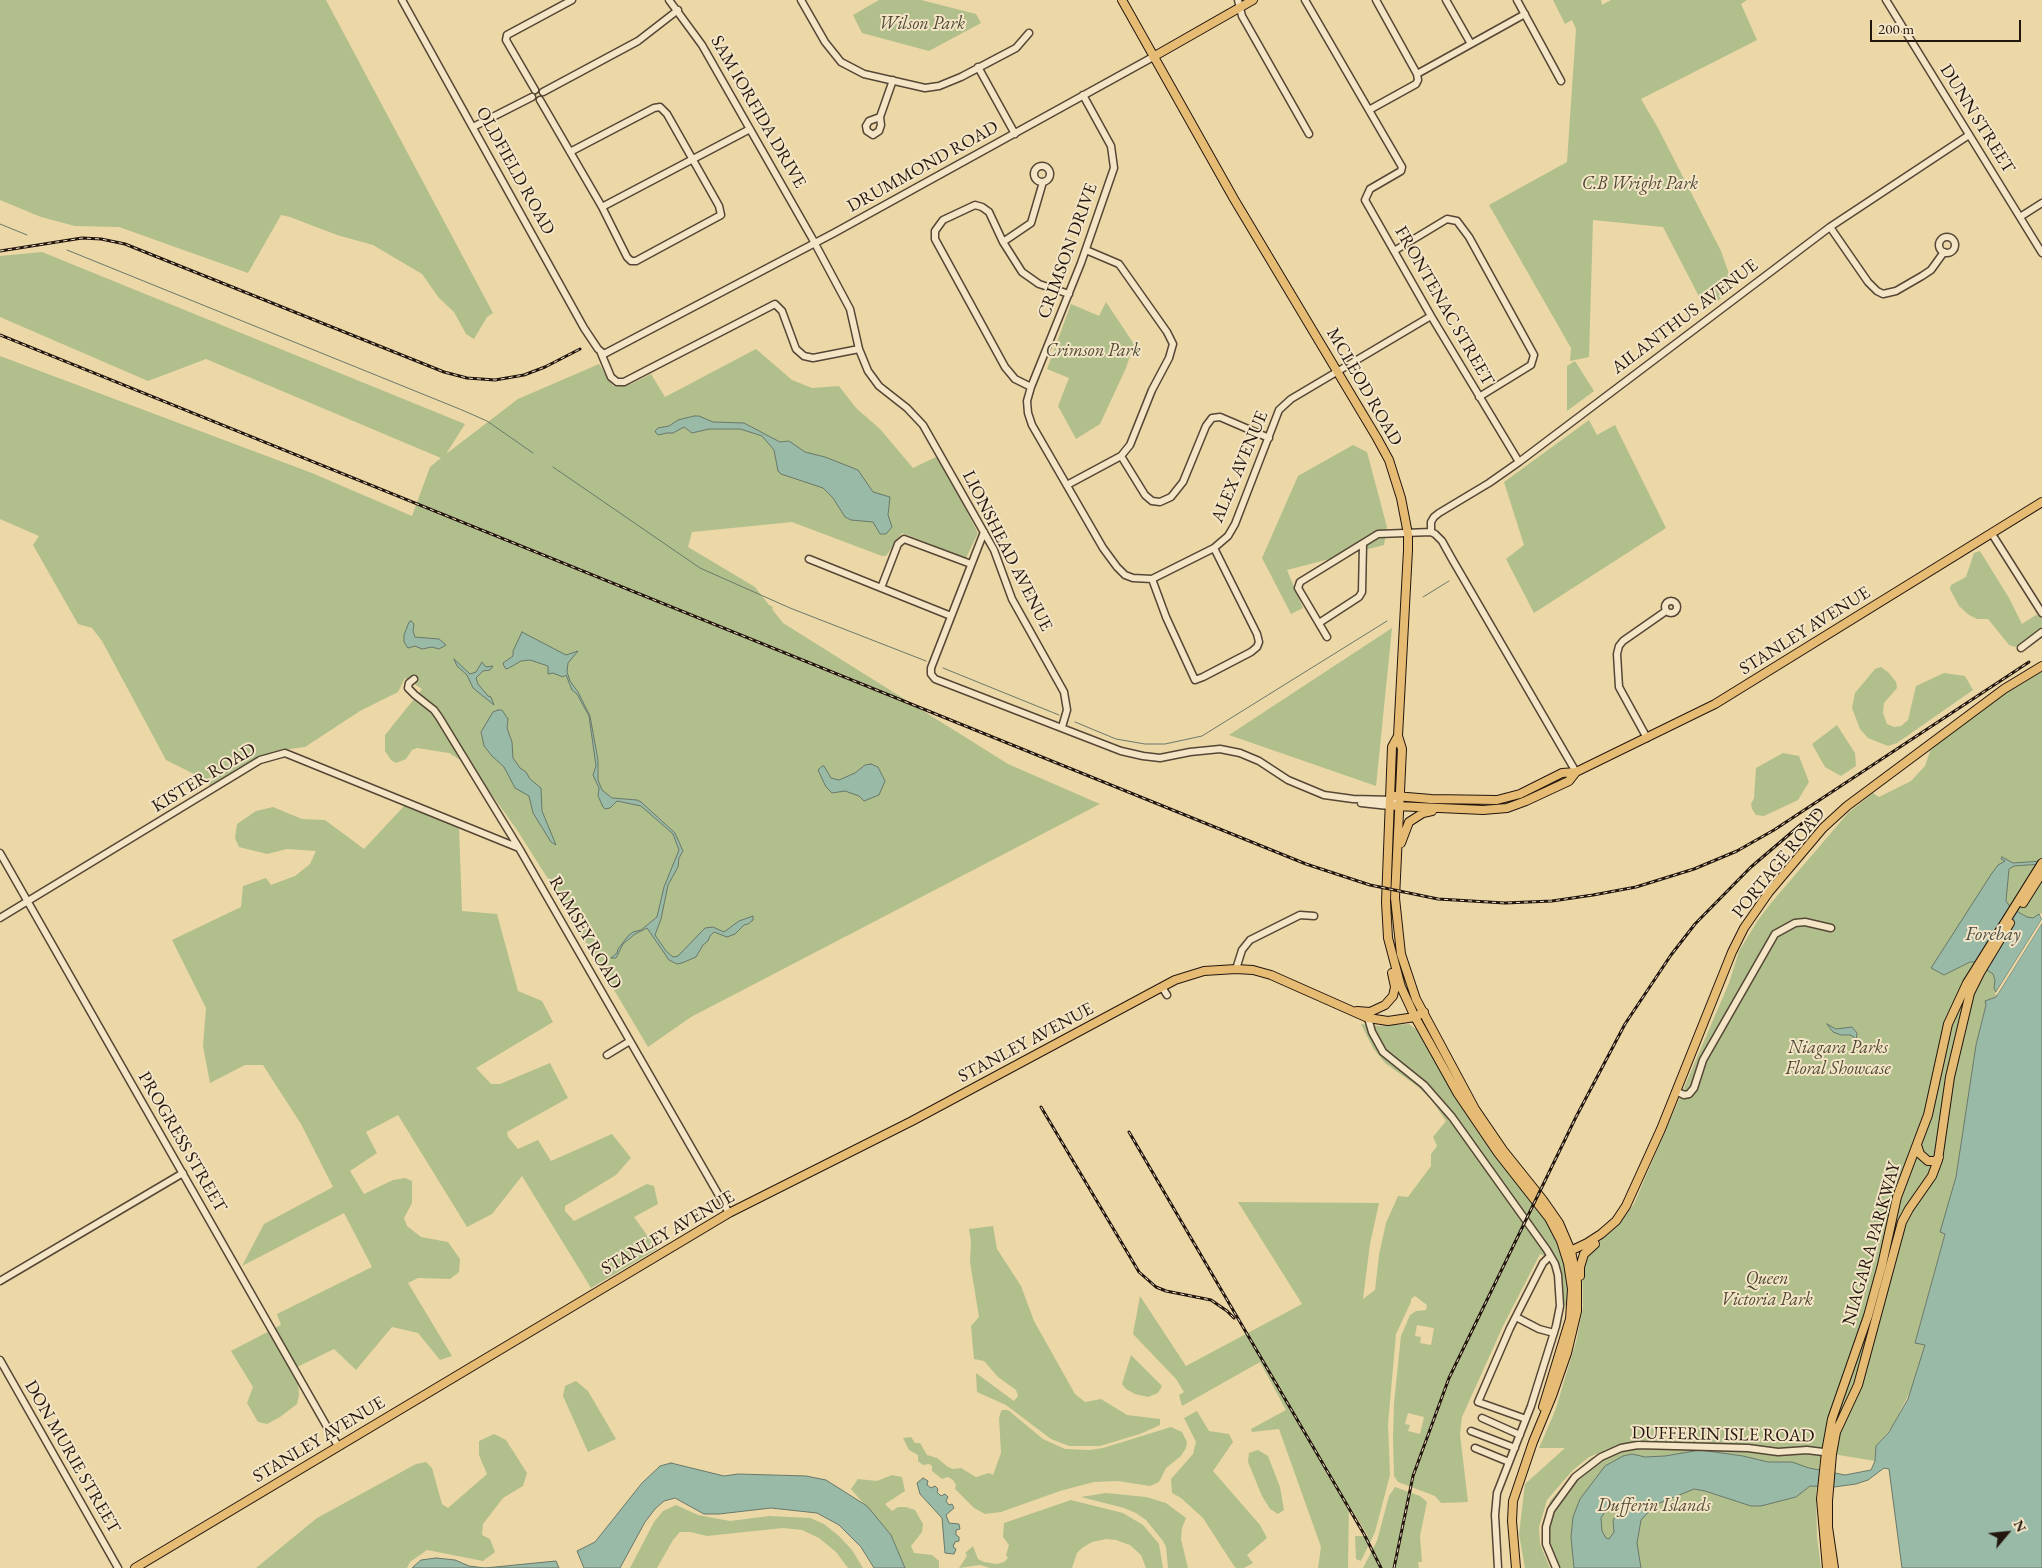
<!DOCTYPE html>
<html>
<head>
<meta charset="utf-8">
<style>
  body { margin:0 }
  #map { position:relative; width:2042px; height:1568px; overflow:hidden; background:#ecd7a7; font-family:"EB Garamond",serif }
  canvas { display:block }
  .north { position:absolute; left:1982px; top:1508px; width:50px; height:50px; -webkit-text-stroke:4px #f3e5c6; paint-order:stroke; rotate:62deg; font-size:14px; font-weight:700; line-height:20px; text-align:center; color:#23160f }
  .north::after { content:''; display:block; margin:auto; width:18px; height:22px; background:#23160f; clip-path:polygon(50% 0,100% 100%,50% 72%,0 100%) }
  .scale { position:absolute; left:1870px; top:20px; width:151px; height:22px; box-sizing:border-box; border:2px solid #23160f; border-top:0; padding-left:6px; font-size:15px; line-height:18px; white-space:nowrap; color:#23160f; -webkit-text-stroke:4px #f3e5c6; paint-order:stroke }
</style>
</head>
<body>
<div id="map">
<canvas width="2042" height="1568"></canvas>
<div class="north">N</div>
<div class="scale">200 m</div>
</div>
<script>
const ctx = document.querySelector('canvas').getContext('2d');
ctx.lineJoin = 'round';
function paint(path, color) {
  ctx.fillStyle = color;
  ctx.fill(path, 'evenodd');
}
function toPath(rows) {
  const path = new Path2D();
  for (const r of rows) {
    if (r.length === 3) {
      path.moveTo(r[0] + r[2], r[1]);
      path.arc(r[0], r[1], r[2], 0, 2 * Math.PI);
      continue;
    }
    path.moveTo(r[0], r[1]);
    for (let i = 2; i < r.length; i += 2) path.lineTo(r[i], r[i + 1]);
  }
  return path;
}
function stroke(path, color, width, dash) {
  ctx.strokeStyle = color;
  ctx.lineWidth = width;
  ctx.lineCap = dash ? 'butt' : 'round';
  ctx.setLineDash(dash || []);
  ctx.stroke(path);
}
function label(font, color, halo, rows, align = 'center') {
  ctx.font = font + ' "EB Garamond",serif';
  ctx.lineWidth = 4;
  ctx.setLineDash([]);
  ctx.textBaseline = 'middle';
  ctx.strokeStyle = halo;
  ctx.fillStyle = color;
  for (const [text, x, y, turn = 0] of rows) {
    ctx.save();
    ctx.translate(x, y);
    ctx.rotate((+turn || 0) * Math.PI / 180);
    ctx.textAlign = isNaN(turn) ? turn : align;
    if (halo) ctx.strokeText(text, 0, 0);
    ctx.fillText(text, 0, 0);
    ctx.restore();
  }
}
paint(toPath([
  [0,0,326,0,493,313,487,317,474,339,466,334,454,312,439,298,422,274,373,245,337,235,290,217,281,215,248,273,119,227,75,226,41,217,0,200],
  [879,0,921,0,976,14,981,23,929,51,862,33,853,15],
  [1553,0,1601,0,1602,5,1611,0,1747,0,1741,4,1757,40,1641,99,1658,128,1721,251,1734,288,1706,310,1663,227,1593,220,1589,357,1570,361,1571,348,1489,205,1567,162,1576,29,1572,20,1565,24],
  [42,252,465,424,446,454,518,399,599,364,613,386,631,384,651,374,665,397,756,349,792,380,812,388,839,386,856,408,880,429,913,468,938,456,978,533,966,558,902,533,886,556,882,556,792,522,692,532,688,547,755,587,769,605,773,607,772,609,783,623,1008,764,1100,804,691,1017,648,1047,545,874,517,830,472,767,449,753,417,748,412,750,406,759,396,763,391,760,385,751,385,735,422,689,405,678,398,692,360,711,305,747,283,750,214,789,200,777,166,760,102,641,92,628,78,624,33,545,39,536,0,519,0,356,312,473,412,516,430,467,441,458,206,359,148,381,0,317,0,256],
  [1106,302,1134,344,1126,368,1100,424,1076,439,1058,406,1069,378,1047,369,1071,304,1099,316],
  [1575,361,1594,391,1567,411,1567,366],
  [1589,420,1597,435,1615,425,1666,528,1534,613,1506,559,1524,545,1504,482],
  [1353,445,1367,452,1387,527,1384,545,1287,570,1303,608,1291,614,1262,558,1298,476],
  [1980,551,2009,598,2022,624,2036,615,2042,616,2042,626,2037,636,2020,646,2015,647,2009,645,1988,619,1977,619,1969,615,1959,606,1950,589,1951,585,1966,577,1974,553],
  [1392,628,1376,786,1229,735],
  [1881,667,1889,673,1896,682,1897,688,1884,703,1883,713,1887,724,1894,727,1901,726,1908,720,1916,686,1944,673,1965,676,1973,690,1897,743,1888,746,1868,738,1860,729,1852,708,1855,693,1875,669],
  [2042,671,2042,913,2035,918,2029,918,2008,906,2006,902,2007,873,2010,868,2008,865,1932,968,1944,975,1970,962,1974,962,1993,974,1995,980,1994,987,1999,993,1986,1005,1976,1045,1956,1177,1941,1232,1945,1233,1915,1342,1925,1345,1912,1388,1892,1427,1876,1446,1875,1461,1821,1452,1816,1494,1817,1537,1821,1568,1552,1568,1542,1540,1543,1523,1550,1501,1574,1473,1591,1458,1611,1448,1589,1457,1572,1471,1547,1500,1539,1527,1540,1544,1550,1568,1525,1568,1519,1534,1525,1484,1565,1448,1539,1448,1555,1411,1576,1342,1583,1307,1582,1263,1591,1249,1617,1227,1634,1204,1729,983,1739,951,1758,920,1771,903,1848,813,1873,793,1879,797,1911,781,1925,766,1930,751,1955,726,2016,682],
  [1837,725,1855,753,1856,766,1841,776,1825,767,1812,744],
  [1783,753,1799,756,1809,782,1798,800,1764,816,1756,815,1752,809,1751,804,1754,798,1756,768],
  [406,804,459,827,462,911,497,914,518,991,542,1001,553,1022,476,1068,491,1084,500,1084,550,1063,568,1098,507,1132,508,1137,518,1149,538,1140,551,1161,612,1134,631,1158,616,1175,565,1206,565,1211,574,1221,647,1184,654,1186,658,1204,634,1217,657,1249,591,1288,522,1176,492,1214,467,1227,398,1115,366,1132,377,1153,350,1171,364,1194,393,1180,405,1178,412,1181,412,1203,404,1218,407,1226,421,1237,448,1242,460,1259,459,1272,450,1279,418,1278,408,1283,452,1356,440,1360,418,1333,392,1327,356,1370,334,1349,297,1367,299,1395,297,1404,280,1417,267,1424,258,1422,247,1403,253,1387,231,1351,281,1325,277,1314,372,1267,344,1213,242,1266,264,1224,333,1187,301,1124,263,1065,245,1065,210,1083,203,1046,206,1008,172,940,241,907,243,886,266,878,271,885,295,876,310,864,316,851,287,849,267,854,239,847,235,838,237,824,256,811,273,807,302,819,325,820,364,849],
  [1361,1024,1377,1026,1409,1024,1422,1034,1466,1112,1548,1220,1565,1260,1569,1283,1569,1305,1560,1305,1554,1260,1540,1254,1503,1326,1462,1417,1460,1434,1468,1502,1441,1503,1435,1496,1398,1482,1394,1476,1393,1438,1394,1403,1401,1336,1410,1315,1416,1311,1426,1310,1427,1305,1415,1296,1411,1299,1411,1302,1396,1334,1388,1424,1390,1475,1375,1532,1361,1561,1356,1559,1355,1536,1368,1536,1349,1505,1348,1568,1318,1568,1321,1547,1279,1429,1252,1432,1251,1429,1286,1410,1260,1362,1182,1406,1179,1395,1184,1392,1176,1379,1133,1334,1140,1296,1186,1366,1302,1304,1238,1202,1379,1203,1370,1244,1363,1299,1375,1290,1379,1255,1386,1223,1398,1196,1408,1197,1431,1166,1431,1154,1437,1146,1433,1137,1446,1121,1431,1099,1417,1086,1385,1063,1373,1048],
  [1417,1325,1434,1328,1431,1345,1420,1343,1421,1337,1415,1336],
  [1408,1413,1424,1417,1420,1434,1408,1431,1410,1425,1405,1424],
  [993,1226,997,1249,1021,1286,1034,1321,1075,1394,1085,1402,1101,1399,1127,1415,1160,1419,1160,1425,1140,1434,1100,1446,1069,1446,1051,1439,1006,1405,977,1392,976,1373,1014,1401,1018,1396,1016,1390,998,1377,984,1361,974,1359,971,1326,979,1317,970,1262,971,1242,969,1229],
  [1131,1355,1162,1386,1158,1393,1148,1397,1135,1394,1126,1389,1122,1384],
  [576,1381,588,1391,616,1439,588,1452,563,1396,565,1386],
  [1003,1410,1008,1410,1043,1439,1065,1449,1090,1450,1103,1448,1171,1427,1182,1432,1187,1442,1186,1448,1181,1456,1166,1468,1159,1482,1150,1486,1118,1481,1094,1482,1060,1491,1001,1512,985,1514,974,1508,955,1489,956,1485,953,1480,948,1477,942,1479,932,1471,932,1466,929,1464,923,1465,918,1461,918,1455,909,1450,903,1438,911,1437,915,1443,920,1443,927,1455,937,1458,948,1467,953,1469,961,1468,976,1477,989,1473,993,1475,1001,1453,999,1418,1001,1411],
  [1197,1411,1209,1431,1229,1434,1233,1442,1213,1471,1260,1525,1267,1538,1247,1555,1253,1563,1244,1568,1236,1568,1234,1566,1203,1518,1181,1498,1172,1493,1171,1479,1193,1454,1196,1442,1184,1418],
  [494,1434,506,1440,527,1473,523,1486,503,1498,483,1524,482,1535,490,1539,495,1552,483,1561,427,1550,410,1562,407,1568,256,1568,317,1518,416,1464,426,1462,432,1468,442,1504,448,1508,487,1474,479,1455,479,1441],
  [1258,1450,1268,1456,1280,1487,1284,1510,1278,1514,1270,1509,1262,1496,1248,1462,1249,1453],
  [892,1475,902,1477,905,1491,885,1504,892,1511,898,1507,906,1507,915,1510,923,1524,922,1532,911,1546,914,1553,932,1555,939,1561,939,1568,905,1568,891,1535,851,1489,858,1479,877,1481],
  [1395,1487,1420,1496,1427,1502,1420,1536,1422,1562,1418,1562,1419,1568,1363,1568,1377,1541,1389,1496],
  [1106,1493,1146,1497,1166,1503,1186,1518,1182,1528,1181,1539,1188,1568,1168,1568,1166,1547,1163,1541,1146,1520,1136,1513,1124,1508,1081,1497],
  [1071,1500,1123,1513,1143,1525,1159,1544,1163,1568,1146,1568,1141,1555,1130,1545,1116,1540,1106,1539,1092,1542,1082,1548,1077,1553,1072,1568,990,1568,980,1565,959,1568,965,1559,967,1555,965,1553,973,1546,978,1559,984,1562,997,1564,1004,1562,1008,1558,1006,1555,1009,1545,1003,1537,1004,1523],
  [676,1505,698,1515,730,1521,769,1516,810,1518,824,1524,839,1536,852,1550,863,1568,848,1568,836,1552,819,1538,802,1530,783,1528,707,1536,690,1532,680,1532,673,1540,657,1568,630,1568,654,1522,663,1511]
]), '#b1bf8d');
const water = toPath([
  [694,416,699,416,713,422,744,423,780,442,789,441,805,452,825,457,858,470,873,492,890,497,888,515,892,527,886,534,880,534,873,522,851,520,845,517,833,498,823,488,781,474,778,471,774,450,762,436,756,434,740,429,709,429,692,433,684,427,673,433,667,433,658,435,656,433,655,431,658,428,669,426,678,420,694,416],
  [411,621,414,624,413,631,415,637,439,639,446,645,439,649,432,647,422,649,415,646,408,648,404,642,404,635,409,622,411,621],
  [522,632,566,655,578,651,568,663,567,672,570,681,578,692,590,716,598,760,598,780,602,790,612,798,637,800,641,802,675,833,683,851,679,858,678,867,668,885,661,919,655,935,666,951,673,957,678,956,705,928,713,927,724,932,739,921,753,916,753,920,748,924,744,925,735,934,727,937,714,932,710,936,708,941,703,945,696,957,682,963,677,964,669,960,647,928,635,934,623,944,616,958,611,958,617,953,618,949,628,936,633,932,641,930,657,917,664,887,679,850,673,834,641,806,617,801,610,808,605,809,603,807,598,796,599,788,593,775,596,766,589,716,577,694,572,690,566,675,563,677,553,673,548,674,548,666,530,660,521,661,509,668,506,669,504,666,503,663,513,656,513,651,522,632],
  [454,659,470,674,476,672,482,662,486,667,493,666,490,670,483,671,476,678,478,684,488,696,491,697,494,705,473,688,467,675,457,666,454,659],
  [498,710,502,710,508,719,507,728,512,742,513,758,520,768,526,772,530,779,541,788,542,811,556,845,551,842,533,813,529,796,515,788,504,767,492,756,484,746,481,732,493,712,498,710],
  [871,764,878,767,885,781,879,795,864,801,859,796,845,791,832,793,826,787,818,770,822,766,824,766,831,778,839,780,855,773,865,765,871,764],
  [2002,857,2013,863,2042,861,2042,864,2014,866,2009,869,2006,901,2011,908,2027,917,2033,918,2039,914,2042,919,1996,992,1994,988,1995,980,1993,974,1974,962,1970,962,1944,975,1931,968,1992,873,1998,865,2005,861,2001,859,2002,857],
  [2042,923,2042,1568,1902,1568,1889,1469,1884,1468,1868,1480,1856,1484,1834,1487,1810,1486,1796,1497,1761,1506,1751,1506,1705,1491,1694,1489,1655,1505,1641,1520,1637,1543,1641,1568,1574,1568,1571,1537,1573,1517,1580,1499,1605,1466,1623,1456,1632,1454,1645,1457,1665,1456,1700,1450,1743,1456,1768,1462,1792,1462,1809,1468,1845,1475,1871,1470,1875,1461,1876,1446,1889,1432,1908,1399,1925,1345,1915,1343,1945,1234,1940,1232,1956,1177,1976,1045,1986,1005,1985,1001,1996,997,2042,923],
  [1619,1505,1622,1509,1613,1520,1614,1532,1609,1539,1606,1538,1602,1531,1601,1518,1605,1512,1619,1505],
  [1827,1024,1836,1029,1852,1027,1857,1033,1856,1041,1854,1043,1854,1037,1850,1035,1841,1035,1833,1032,1827,1024],
  [671,1463,724,1476,738,1474,806,1476,826,1480,867,1506,891,1535,905,1568,874,1568,861,1547,839,1525,817,1513,771,1508,719,1514,704,1514,675,1498,664,1501,655,1509,645,1522,620,1568,584,1568,577,1551,595,1542,642,1483,660,1466,671,1463],
  [923,1478,928,1481,927,1485,931,1488,935,1486,938,1489,937,1492,941,1496,945,1494,948,1497,946,1501,949,1505,952,1504,954,1508,946,1515,949,1523,959,1524,960,1529,956,1530,956,1535,959,1537,959,1541,955,1542,953,1547,956,1549,954,1554,945,1553,942,1518,920,1494,917,1483,923,1478],
  [436,1558,455,1560,469,1566,485,1568,556,1561,559,1568,412,1568,421,1560,436,1558]
]);
paint(water, '#99baa6');
stroke(water, '#6a786a', 1);
paint(toPath([
  [2042,913,2042,923,1997,995,1995,994,2042,919,2040,915]
]), '#ecd7a7');
stroke(toPath([
  [0,224,27,235],
  [67,250,462,410,487,421,533,453],
  [553,467,700,568,790,608,926,661],
  [1423,597,1449,581],
  [943,668,1059,715],
  [1075,722,1116,739,1145,744,1165,744,1202,736,1387,621]
]), '#6a786a', 1);
const minor = toPath([
  [402,0,584,328,598,349,604,354,834,233,1153,57],
  [669,0,702,45,812,238,850,309,859,349,868,371,879,386,907,408,923,425,994,550,1012,599,1064,692,1067,710,1062,727],
  [801,0,825,42,841,62,864,74,925,88,939,86,961,77,1016,48,1029,33],
  [1238,0,1242,16,1309,134],
  [1305,0,1402,167,1401,171,1370,189,1365,200,1431,316,1519,462],
  [1446,0,1471,44],
  [1517,0,1561,81],
  [1886,0,2042,253],
  [978,67,1015,134],
  [1417,74,1525,14],
  [535,90,506,40,507,35,572,0],
  [543,92,638,41,678,10],
  [1083,95,1111,146,1114,168,1081,263,1031,387,1027,401,1028,413,1032,425,1103,548,1117,567,1125,575,1133,578,1152,579,1214,548,1228,536,1235,524,1279,410,1291,399,1431,316],
  [540,100,602,207,627,257,631,261,636,261,721,215,719,206,667,114,660,107,654,108,570,152],
  [1369,110,1416,84,1418,80,1417,74,1376,0],
  [880,117,881,125,879,131,873,135,867,131,866,126,869,121,880,117,893,80],
  [473,127,532,97],
  [1042,174,8],
  [602,207,750,129],
  [2020,217,2042,203],
  [1830,227,1868,282,1877,291,1883,294,1896,291,1922,276,1931,270,1944,252],
  [1947,245,8],
  [1003,242,1031,223,1043,182],
  [1394,251,1447,219,1457,221,1469,237,1534,355,1531,365,1479,397],
  [601,353,611,377,617,382,624,382,775,304,782,311,796,349,804,356,813,358,859,349],
  [1031,387,1015,379,1005,367,935,239,935,231,943,220,975,205,982,207,989,212,1003,242,1022,272,1039,284,1069,294],
  [1121,456,1145,495,1152,501,1160,502,1171,497,1183,482,1206,426,1212,418,1220,417,1269,438],
  [1067,485,1121,456,1130,445,1152,390,1169,358,1173,344,1167,332,1119,264,1086,250],
  [984,532,931,668,931,674,935,679,1121,751,1143,756,1160,758,1190,752,1220,749,1240,753,1259,761,1288,780,1324,795,1353,799,1394,800],
  [1431,532,1431,522,1434,517,1439,513,1489,483,1519,462,1830,227,1969,135],
  [1992,534,2042,613],
  [809,559,951,616],
  [1152,579,1166,617,1195,680,1203,677,1251,652,1257,647,1259,642,1257,634,1214,548],
  [881,588,898,544,904,539,971,564],
  [1671,607,6],
  [1319,623,1359,597,1362,592,1363,544],
  [1327,637,1298,588,1300,582,1378,534,1431,532,1435,534,1442,541,1452,559,1576,772],
  [2021,648,2042,632],
  [414,679,409,683,408,688,415,695,434,710,439,717,519,848,729,1213],
  [1647,738,1619,687,1617,654,1619,646,1623,641,1666,611],
  [1361,803,1389,806],
  [0,853,338,1446],
  [0,918,260,760,285,753,519,848],
  [1236,969,1242,950,1250,940,1300,915,1314,916],
  [1162,987,1167,995],
  [1368,1018,1372,1032,1383,1052,1424,1085,1452,1117,1547,1250,1555,1264,1558,1275,1560,1306,1556,1326,1531,1406,1497,1493,1495,1515,1498,1568],
  [607,1055,630,1041],
  [1676,1091,1684,1095,1689,1094,1694,1088,1703,1060,1775,934,1795,923,1805,922,1831,928],
  [0,1281,183,1173],
  [1516,1317,1539,1329,1554,1333],
  [0,1360,118,1568],
  [1482,1418,1520,1435],
  [1526,1419,1478,1402,1510,1328,1543,1263,1550,1256],
  [1471,1431,1515,1448],
  [1475,1448,1509,1462],
  [1556,1568,1546,1544,1546,1527,1551,1510,1575,1477,1601,1457,1621,1448,1638,1445,1748,1448,1778,1452,1807,1450,1831,1453]
]);
const major = toPath([
  [1122,0,1234,199,1377,438,1389,460,1401,498,1408,534,1408,550,1398,736,1402,749,1395,898,1401,954,1416,999,1475,1109,1503,1150,1543,1200,1559,1223,1571,1251,1577,1282,1577,1311,1567,1353,1552,1396,1533,1442,1513,1501,1512,1521,1516,1568],
  [1153,57,1253,0],
  [1398,736,1392,747,1386,902,1388,938,1401,987,1415,1017,1458,1094,1498,1153,1549,1218,1561,1241,1568,1263,1572,1289,1570,1319,1543,1407],
  [1395,796,1431,799,1497,800,1520,794,1562,773,1576,772,1715,704,2042,502],
  [1396,806,1483,810,1507,808,1526,801,1569,781,1576,772],
  [1401,843,1409,822,1423,813,1432,811],
  [2023,903,2042,873],
  [1357,1011,1370,1012,1385,1005,1393,996,1395,987,1392,973],
  [1917,1145,1920,1154,1928,1161,1935,1161,1939,1157],
  [1566,1253,1587,1243,1601,1234,1616,1221,1626,1206,1661,1129,1732,952,1744,928,1769,892,1823,828,1847,806,2004,689,2042,666],
  [1580,1276,1580,1267,1584,1254,1595,1244],
  [135,1568,729,1213,912,1121,1175,980,1204,971,1236,969,1253,970,1271,975,1368,1018,1388,1021,1415,1017,1424,1012],
  [1827,1568,1821,1499,1826,1452,1832,1419,1868,1316,1882,1265,1897,1197,1928,1115,1948,1024,1967,983,2042,863],
  [1834,1568,1828,1527,1828,1501,1832,1454,1836,1432,1858,1385,1902,1222,1909,1209,1932,1176,1938,1160,1950,1077,1970,993,1980,973,2010,923]
]);
stroke(minor, '#554635', 9);
stroke(major, '#23160f', 10);
stroke(minor, '#f3e5c6', 6);
stroke(major, '#e6bc74', 8);
const rail = toPath([
  [0,251,82,238,101,239,125,244,444,372,467,378,495,380,524,375,545,367,580,349],
  [0,335,1306,864,1370,885,1438,899,1505,903,1552,901,1593,895,1636,887,1694,869,1737,851,1774,830,2029,662],
  [1041,1107,1139,1272,1156,1287,1166,1291,1211,1300,1227,1311,1234,1318],
  [1129,1132,1364,1534,1381,1568],
  [1394,1568,1413,1476,1449,1378,1576,1117,1625,1024,1671,955,1695,924,1751,867,1819,809]
]);
stroke(rail, '#23160f', 3);
stroke(rail, '#f3e5c6', 1, [4]);
label('italic 18px', '#4e4935', '#f3e5c6', [
  ["Wilson Park",922,24],
  ["C.B Wright Park",1640,184],
  ["Crimson Park",1093,351],
  ["Niagara Parks",1838,1048],
  ["Floral Showcase",1838,1069],
  ["Queen",1767,1279],
  ["Victoria Park",1767,1300],
  ["Dufferin Islands",1654,1506]
]);
label('18px', '#23160f', '#f3e5c6', [
  ["SAM IORFIDA DRIVE",758,112,60],
  ["DUNN STREET",1977,119,58],
  ["DRUMMOND ROAD",923,167,-29],
  ["OLDFIELD ROAD",515,171,61],
  ["CRIMSON DRIVE",1068,251,-70],
  ["FRONTENAC STREET",1444,306,60],
  ["AILANTHUS AVENUE",1685,317,-37],
  ["MCLEOD ROAD",1364,387,60],
  ["ALEX AVENUE",1240,467,-67],
  ["LIONSHEAD AVENUE",1007,551,63],
  ["STANLEY AVENUE",1805,631,-32],
  ["KISTER ROAD",204,778,-31],
  ["PORTAGE ROAD",1779,863,-51],
  ["RAMSEY ROAD",585,933,60],
  ["STANLEY AVENUE",1026,1043,-28],
  ["PROGRESS STREET",182,1142,60],
  ["STANLEY AVENUE",668,1233,-30],
  ["NIAGARA PARKWAY",1872,1244,-74],
  ["DUFFERIN ISLE ROAD",1723,1435,1],
  ["STANLEY AVENUE",319,1440,-31],
  ["DON MURIE STREET",72,1457,60]
]);
label('italic 19px', '#4c4f44', '#f3e5c6', [
  ["Forebay",1993,935]
]);
</script>
</body>
</html>
